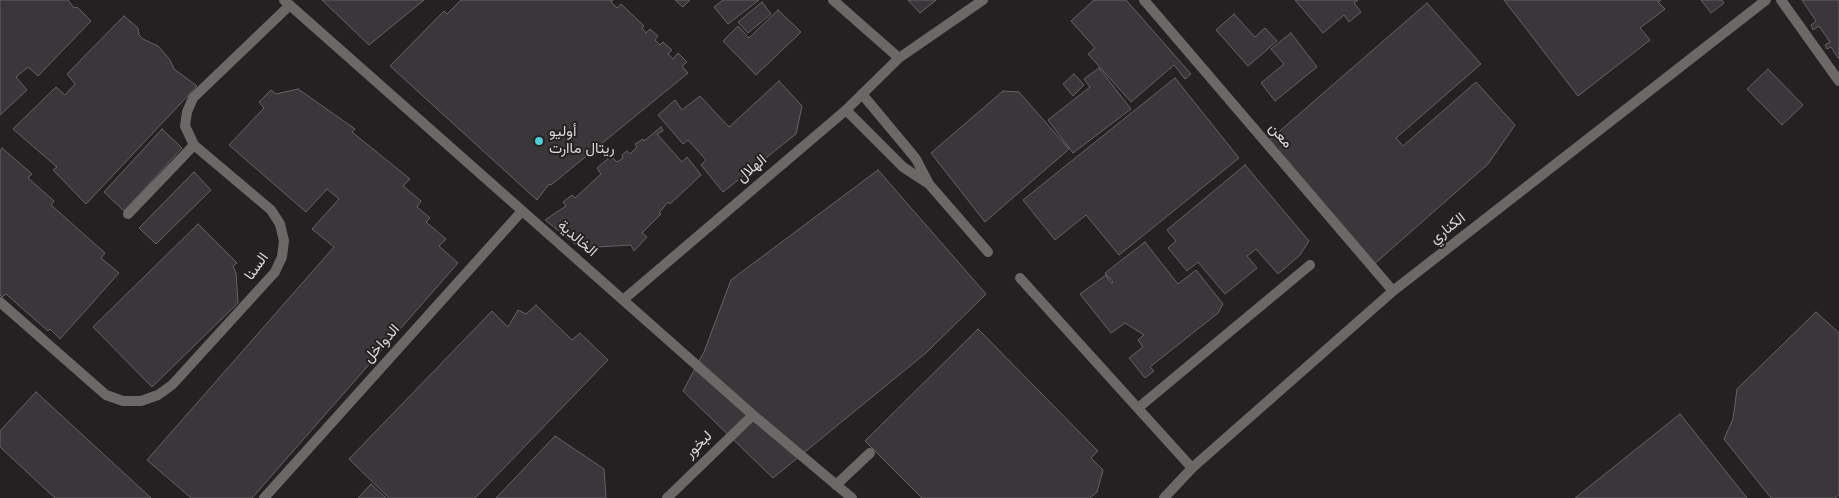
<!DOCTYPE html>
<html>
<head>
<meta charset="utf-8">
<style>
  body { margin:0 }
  canvas { display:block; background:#252123 }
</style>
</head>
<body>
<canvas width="1839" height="498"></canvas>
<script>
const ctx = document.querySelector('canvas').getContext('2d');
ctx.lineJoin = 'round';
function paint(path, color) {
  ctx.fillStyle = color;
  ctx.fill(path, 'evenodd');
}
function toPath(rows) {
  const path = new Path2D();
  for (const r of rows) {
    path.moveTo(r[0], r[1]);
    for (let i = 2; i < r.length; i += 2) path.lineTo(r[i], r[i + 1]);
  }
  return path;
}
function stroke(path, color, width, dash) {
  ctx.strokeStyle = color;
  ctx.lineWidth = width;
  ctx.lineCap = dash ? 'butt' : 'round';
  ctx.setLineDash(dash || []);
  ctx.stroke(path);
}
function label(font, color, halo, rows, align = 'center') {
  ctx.font = font + ' Poppins,Vazirmatn,sans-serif';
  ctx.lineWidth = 4;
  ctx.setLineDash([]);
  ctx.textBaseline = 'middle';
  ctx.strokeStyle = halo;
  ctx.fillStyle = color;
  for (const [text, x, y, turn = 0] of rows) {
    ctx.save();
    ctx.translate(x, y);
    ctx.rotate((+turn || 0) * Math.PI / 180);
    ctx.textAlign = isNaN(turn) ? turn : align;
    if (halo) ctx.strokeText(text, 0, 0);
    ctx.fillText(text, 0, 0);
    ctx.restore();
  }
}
const building = toPath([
  [0,0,68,0,74,8,77,7,91,21,38,76,28,67,16,77,27,90,0,115,0,0],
  [322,0,424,0,369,45,322,0],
  [461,0,613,0,611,2,617,8,621,4,644,26,642,28,646,33,650,29,658,36,655,40,660,45,663,42,672,50,668,54,673,59,678,53,687,62,682,66,688,73,551,185,549,184,537,200,390,66,444,11,447,14,461,0],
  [675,0,690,0,683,7,675,0],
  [723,0,759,0,728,24,714,7,723,0],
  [908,0,936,0,920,13,908,0],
  [1094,0,1126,0,1191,74,1185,79,1174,65,1131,102,1088,54,1095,48,1071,21,1094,0],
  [1295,0,1358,0,1354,3,1361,12,1349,22,1344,15,1323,33,1295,0],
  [1504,0,1661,0,1658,2,1665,9,1640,28,1650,40,1578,96,1504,0],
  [1701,0,1722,0,1724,3,1711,13,1701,0],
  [1802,0,1839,0,1839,59,1831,47,1827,49,1825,45,1830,42,1819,26,1813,30,1811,25,1816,21,1802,0],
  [762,2,771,14,748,33,738,22,762,2],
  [1427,3,1481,64,1396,138,1403,146,1476,82,1515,125,1488,164,1373,265,1266,143,1427,3],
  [778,10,801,32,756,75,723,41,738,26,749,38,778,10],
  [1234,14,1255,37,1265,28,1277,41,1248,66,1216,30,1234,14],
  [124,16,138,28,139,35,143,39,158,46,170,60,174,69,197,86,86,204,53,170,57,167,13,129,56,87,65,95,75,84,67,74,124,16],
  [1291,33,1317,67,1275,101,1261,83,1284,64,1271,49,1291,33],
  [1099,68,1131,109,1073,153,1048,120,1090,87,1084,79,1099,68],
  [1768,69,1803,105,1782,125,1747,89,1768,69],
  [1074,74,1084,85,1073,96,1063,84,1074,74],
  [1175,78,1239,158,1119,255,1086,215,1055,240,1023,200,1175,78],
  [779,81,802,106,796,134,723,192,701,165,706,160,688,140,683,144,658,115,675,100,682,110,700,96,729,127,779,81],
  [298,89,355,129,352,132,410,179,403,186,421,201,417,207,430,218,426,222,446,239,439,246,458,263,252,498,191,498,147,460,334,247,312,229,339,199,327,189,306,212,229,145,264,108,259,102,271,90,276,94,298,89],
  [1003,91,1019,92,1069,149,985,222,931,153,1003,91],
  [661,127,663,131,657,134,682,162,687,157,701,175,670,204,668,202,659,213,661,214,642,233,647,237,634,251,631,245,580,248,545,220,566,206,563,202,572,195,575,198,601,174,597,168,611,156,617,162,623,158,622,155,627,151,630,154,637,147,635,144,643,139,644,141,661,127],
  [162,129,182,148,124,211,104,192,162,129],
  [2,148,32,174,28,178,54,201,51,205,105,253,101,258,119,273,60,339,50,329,48,331,6,294,2,297,0,295,0,151,2,148],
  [1245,165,1309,241,1300,255,1278,274,1256,249,1247,256,1257,268,1225,294,1198,262,1187,271,1168,248,1176,241,1167,230,1245,165],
  [878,170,986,294,927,352,773,478,683,391,704,352,731,280,878,170],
  [194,172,211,190,156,244,139,228,194,172],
  [198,224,237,263,233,266,236,273,238,303,152,387,93,327,198,224],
  [1145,242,1178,284,1196,270,1223,304,1218,313,1150,367,1154,371,1145,378,1129,358,1143,347,1138,340,1144,335,1125,323,1111,333,1080,294,1106,275,1111,283,1113,282,1105,273,1145,242],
  [536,305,572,340,580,333,608,360,475,498,389,498,349,459,492,311,508,327,518,310,526,314,536,305],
  [1816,312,1839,333,1839,495,1835,498,1771,498,1724,439,1733,419,1737,389,1816,312],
  [978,329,1098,451,1091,458,1103,470,1097,492,1090,498,922,498,865,441,978,329],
  [36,392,151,498,55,498,0,447,0,431,36,392],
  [1680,414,1747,498,1575,498,1680,414],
  [555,436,604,469,606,498,496,498,555,436],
  [371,484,386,498,358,498,371,484]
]);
paint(building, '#3a373b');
stroke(building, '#656266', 1);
stroke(toPath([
  [862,94,907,148,916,159,929,184,988,252],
  [846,110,903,167,929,184],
  [128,214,194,145],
  [1020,278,1192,468],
  [1138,408,1310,265],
  [836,485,870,453]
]), '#6b6868', 10);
stroke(toPath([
  [284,0,753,415,852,498],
  [833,0,899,58],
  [1144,0,1393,291],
  [1781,0,1839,81],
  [623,300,846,110,899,58,983,0],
  [0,302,106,395,123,401,141,401,158,395,172,385,275,272,282,257,284,241,280,224,271,210,194,145,185,126,187,112,193,98,290,5],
  [264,498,522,211],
  [667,498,753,415],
  [1164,498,1192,468,1393,291,1766,0]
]), '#6b6868', 10);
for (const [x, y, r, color] of [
  [539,141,5,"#52ccd5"]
]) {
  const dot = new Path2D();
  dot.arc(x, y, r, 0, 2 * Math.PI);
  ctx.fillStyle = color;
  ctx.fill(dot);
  stroke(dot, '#252123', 2);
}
label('15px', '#dcd9da', '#252123', [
  ["أوليو",549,132],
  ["ريتال ماارت",549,149]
], 'left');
label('15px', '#dcd9da', '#252123', [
  ["معن",1280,136,49],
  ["الهلال",752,169,-40],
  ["الكناري",1448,229,-38],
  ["الخالدية",577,239,41],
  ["السنا",257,267,-54],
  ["الدواخل",382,344,-48],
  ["لبخور",699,445,-44]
]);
</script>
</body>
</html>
